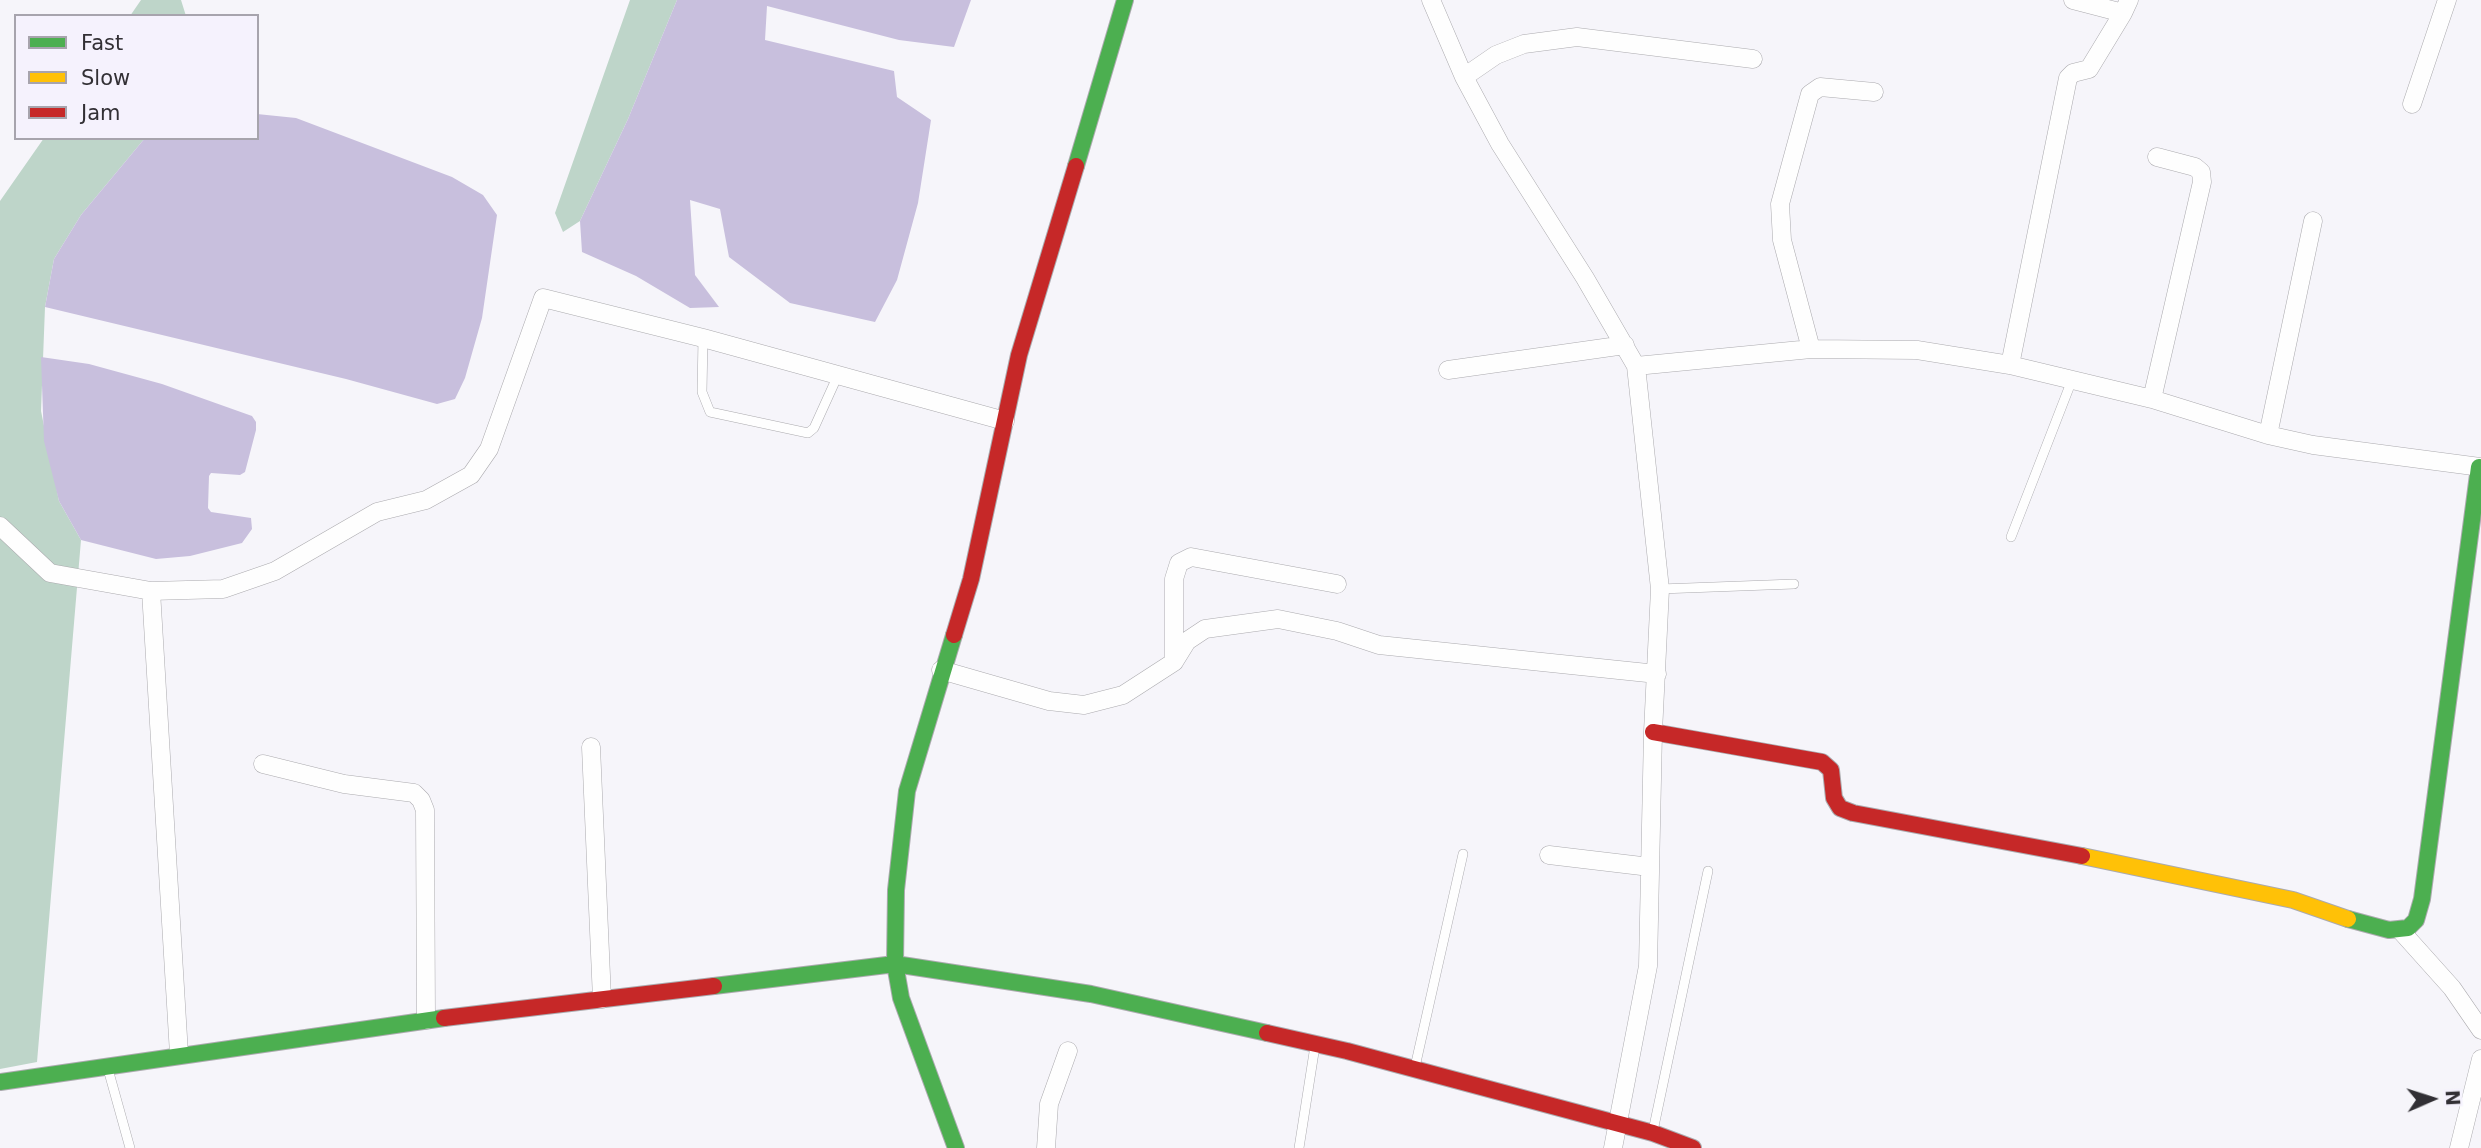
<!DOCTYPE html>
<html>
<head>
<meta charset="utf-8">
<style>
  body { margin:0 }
  #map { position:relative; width:2481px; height:1148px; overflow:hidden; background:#f6f5fa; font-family:"DejaVu Sans",sans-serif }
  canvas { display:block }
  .legend { position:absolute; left:14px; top:14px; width:245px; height:126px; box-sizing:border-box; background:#f5f2fd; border:2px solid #a7a4ad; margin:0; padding:9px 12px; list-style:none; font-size:21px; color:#323035 }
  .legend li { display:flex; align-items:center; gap:14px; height:35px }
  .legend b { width:35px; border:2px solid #a7a4ad }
  .north { position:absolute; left:2397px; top:1064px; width:70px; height:70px; -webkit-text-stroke:5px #f5f2fd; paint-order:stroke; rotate:87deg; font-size:19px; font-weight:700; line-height:28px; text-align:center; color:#323035 }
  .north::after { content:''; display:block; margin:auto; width:24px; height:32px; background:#323035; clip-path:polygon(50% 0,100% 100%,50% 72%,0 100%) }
</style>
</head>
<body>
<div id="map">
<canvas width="2481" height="1148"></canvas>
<ul class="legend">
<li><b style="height:9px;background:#4caf50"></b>Fast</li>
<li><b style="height:9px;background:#ffc107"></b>Slow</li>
<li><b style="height:9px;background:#c62828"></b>Jam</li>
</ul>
<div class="north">N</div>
</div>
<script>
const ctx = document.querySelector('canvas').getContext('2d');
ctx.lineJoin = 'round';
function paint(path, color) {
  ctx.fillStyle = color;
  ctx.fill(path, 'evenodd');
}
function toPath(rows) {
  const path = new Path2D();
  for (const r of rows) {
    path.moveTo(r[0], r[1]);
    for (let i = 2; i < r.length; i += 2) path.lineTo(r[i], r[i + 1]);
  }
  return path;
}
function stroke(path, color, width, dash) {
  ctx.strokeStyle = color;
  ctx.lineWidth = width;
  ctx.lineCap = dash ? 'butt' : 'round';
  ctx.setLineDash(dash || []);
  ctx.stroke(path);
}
paint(toPath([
  [141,0,181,0,186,16,130,16],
  [630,0,677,0,628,119,580,221,563,232,555,213],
  [44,138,145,138,81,215,54,259,45,307,41,411,59,501,81,540,37,1062,0,1069,0,201]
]), '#bed5c9');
paint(toPath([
  [677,0,971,0,954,47,899,40,767,6,765,40,894,71,897,97,931,120,918,203,897,280,875,322,790,303,729,257,720,209,690,200,695,275,719,307,690,308,636,276,582,252,580,221,628,119],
  [257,114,296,118,452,177,483,195,497,215,482,318,465,378,455,399,437,404,346,379,45,307,54,259,81,215,145,138,257,138],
  [41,357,89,364,162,384,252,416,256,422,256,430,245,472,240,475,211,473,209,476,208,508,211,512,251,518,252,529,242,543,190,556,156,559,81,540,59,501,44,441]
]), '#c8bfdd');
const lane = toPath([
  [703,338,702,392,710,412,808,433,814,428,838,375],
  [2011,537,2072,380],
  [1660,589,1794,584],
  [1415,1067,1463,854],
  [108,1069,130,1148],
  [1653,1131,1708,871],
  [1299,1148,1315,1046]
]);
const street = toPath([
  [1431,0,1464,77,1500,144,1585,278,1636,366,1660,589,1653,732,1648,966,1613,1148],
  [2073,0,2123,13,2129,0],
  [1464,77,1496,55,1524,44,1577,37,1753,59],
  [2412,104,2447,0],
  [1811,349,1782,240,1780,204,1810,94,1820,87,1874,92],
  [2010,365,2068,78,2073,73,2089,69,2123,13],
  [1636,366,1811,349,1917,350,2010,365,2152,399,2268,435,2313,445,2481,467],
  [1448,370,1625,345],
  [2152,399,2202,182,2201,172,2195,167,2157,157],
  [2268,435,2313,221],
  [0,526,50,573,151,591,223,589,275,571,377,512,426,500,471,475,489,449,543,298,703,338,1005,421],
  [151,591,179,1054],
  [1174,662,1187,641,1205,629,1278,619,1337,631,1379,645,1657,674],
  [941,670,1049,701,1084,705,1123,695,1174,662,1174,579,1179,563,1191,557,1337,584],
  [591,747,602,999],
  [263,764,344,784,414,793,421,800,425,810,426,1020],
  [1549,855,1650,867],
  [2400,930,2452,988,2481,1030],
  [1046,1148,1049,1104,1068,1051],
  [2459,1148,2481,1059]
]);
const fast = toPath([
  [1076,166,1125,0],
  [954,635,907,791,896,890,895,964,901,998,956,1148],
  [2348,919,2389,930,2408,928,2416,920,2422,899,2479,467],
  [714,986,895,964,1091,994,1267,1033],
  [0,1082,444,1018]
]);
const slow = toPath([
  [2082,856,2293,900,2348,919]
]);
const jam = toPath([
  [954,635,971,579,1019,355,1076,166],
  [1653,732,1822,762,1831,770,1834,798,1840,808,1853,813,2082,856],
  [444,1018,714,986],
  [1267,1033,1347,1051,1653,1133,1693,1148]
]);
stroke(lane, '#abaaae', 10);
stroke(street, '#abaaae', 19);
stroke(fast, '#abaaae', 18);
stroke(slow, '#abaaae', 18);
stroke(jam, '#abaaae', 18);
stroke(lane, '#fefefe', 9);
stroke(street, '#fefefe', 18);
stroke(fast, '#4caf50', 16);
stroke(slow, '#ffc107', 16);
stroke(jam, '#c62828', 16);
</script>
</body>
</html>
